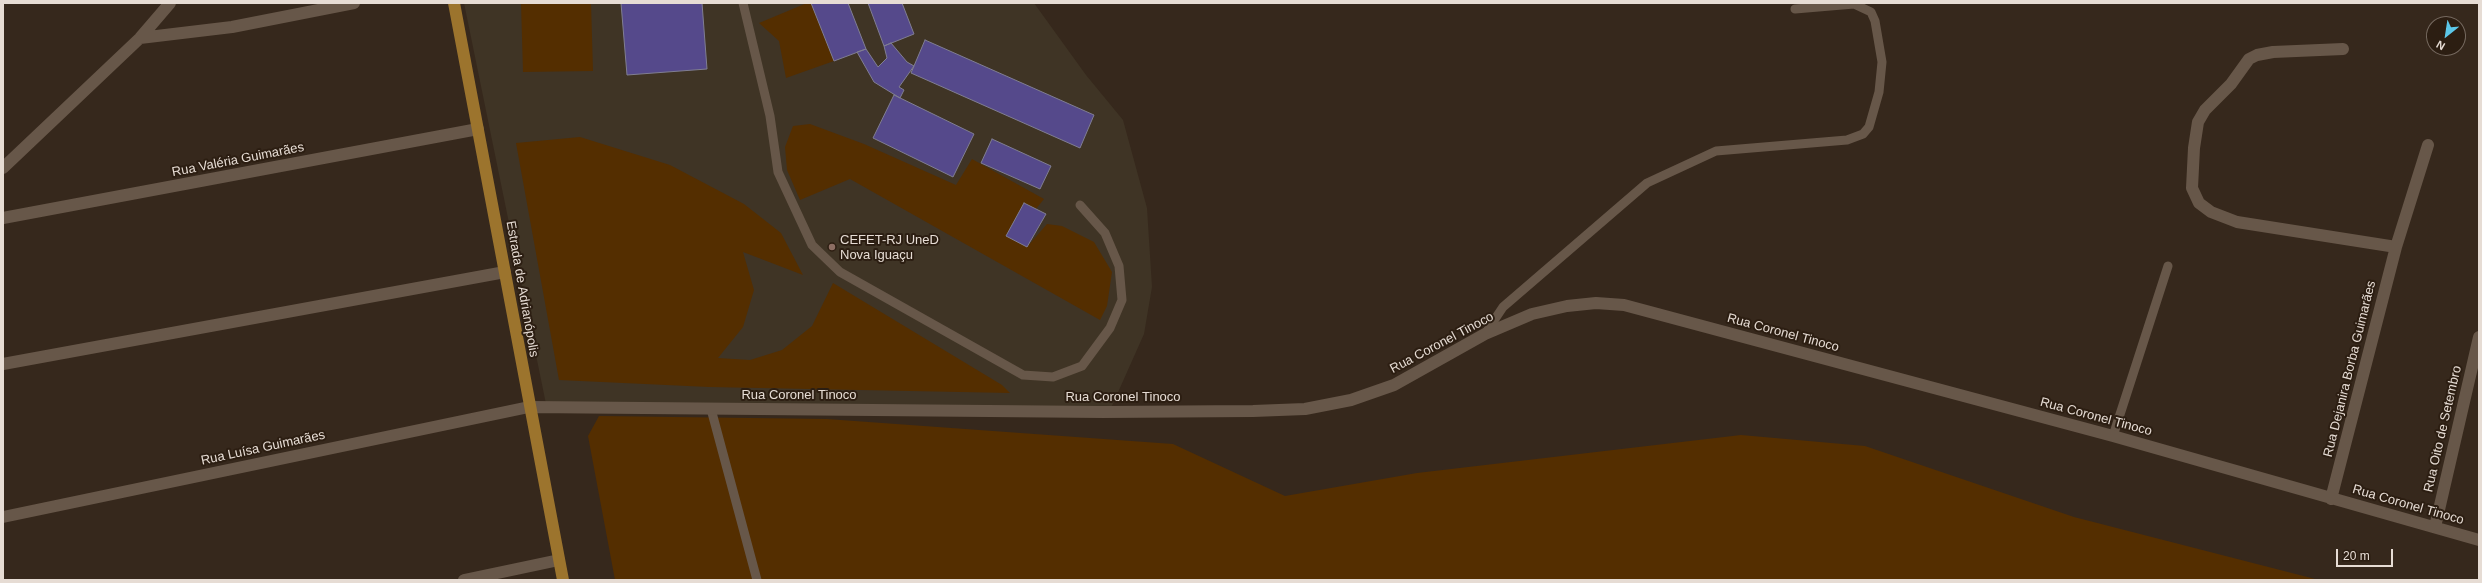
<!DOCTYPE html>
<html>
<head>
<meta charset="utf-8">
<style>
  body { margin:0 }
  #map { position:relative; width:2482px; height:583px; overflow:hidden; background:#36281c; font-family:Arial,sans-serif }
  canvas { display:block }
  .frame { position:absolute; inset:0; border:4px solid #e6dcd4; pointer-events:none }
  .north { position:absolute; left:2426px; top:16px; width:40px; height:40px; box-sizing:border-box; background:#2c1e12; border:1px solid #766a60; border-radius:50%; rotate:210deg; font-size:11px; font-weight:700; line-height:16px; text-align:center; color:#e6dcd4 }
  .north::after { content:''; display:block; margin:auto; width:14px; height:18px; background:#5cc7e8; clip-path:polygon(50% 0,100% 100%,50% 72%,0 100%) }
  .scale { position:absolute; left:2336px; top:549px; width:57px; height:18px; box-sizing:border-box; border:2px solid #e6dcd4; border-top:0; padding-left:5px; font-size:12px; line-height:14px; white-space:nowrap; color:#e6dcd4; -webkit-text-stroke:3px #2c1e12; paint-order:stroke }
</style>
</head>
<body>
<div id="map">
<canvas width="2482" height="583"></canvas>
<div class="frame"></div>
<div class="north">N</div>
<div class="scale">20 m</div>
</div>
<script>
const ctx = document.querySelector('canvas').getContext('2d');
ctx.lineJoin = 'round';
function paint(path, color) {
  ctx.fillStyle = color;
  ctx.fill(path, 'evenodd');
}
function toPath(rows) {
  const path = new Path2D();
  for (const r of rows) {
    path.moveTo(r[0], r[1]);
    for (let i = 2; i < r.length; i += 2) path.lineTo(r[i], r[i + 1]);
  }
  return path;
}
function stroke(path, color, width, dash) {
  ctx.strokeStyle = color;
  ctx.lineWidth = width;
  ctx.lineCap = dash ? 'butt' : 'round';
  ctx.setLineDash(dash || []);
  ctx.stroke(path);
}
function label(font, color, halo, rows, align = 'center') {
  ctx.font = font + ' Arial,sans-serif';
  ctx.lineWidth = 4;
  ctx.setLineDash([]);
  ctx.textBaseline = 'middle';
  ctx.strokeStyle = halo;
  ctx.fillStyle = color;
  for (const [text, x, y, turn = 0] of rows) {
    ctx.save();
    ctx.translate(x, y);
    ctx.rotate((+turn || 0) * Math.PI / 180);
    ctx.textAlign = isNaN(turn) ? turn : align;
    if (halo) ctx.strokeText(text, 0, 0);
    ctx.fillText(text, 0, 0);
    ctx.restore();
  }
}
paint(toPath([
  [464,3,1034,3,1086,75,1123,120,1147,208,1152,287,1144,334,1107,417,546,404]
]), '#3f3425');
paint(toPath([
  [521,3,591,3,593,71,523,72],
  [807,3,811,3,834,61,786,78,779,41,759,23],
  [810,124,864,144,956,185,972,159,1044,199,1036,209,1024,203,1006,236,1027,247,1047,224,1062,226,1094,242,1112,272,1107,306,1100,320,850,179,800,200,787,170,785,147,793,126],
  [580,137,670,165,744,204,781,233,803,275,743,252,754,290,743,327,718,358,750,360,782,350,812,326,833,283,1002,385,1010,393,709,387,559,380,516,143],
  [599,416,827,419,1173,444,1285,496,1417,473,1741,435,1865,446,2074,517,2319,580,615,580,588,436]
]), '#542e00');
const building = toPath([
  [621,3,702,3,707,69,627,75,621,3],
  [811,3,848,3,866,49,834,61,811,3],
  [868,3,902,3,914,34,884,46,868,3],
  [925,40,1094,115,1080,148,911,73,925,40],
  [891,43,907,62,914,66,899,87,904,90,900,98,874,82,857,52,866,49,878,67,887,58,884,46,891,43],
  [894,95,974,134,953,177,873,138,894,95],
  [992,139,1051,166,1040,189,981,163,992,139],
  [1024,203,1046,214,1027,247,1006,236,1024,203]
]);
paint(building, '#55498b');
stroke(building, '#807e92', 1);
stroke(toPath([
  [743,3,770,116,778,172,812,245,840,272,1023,375,1053,377,1082,366,1110,328,1122,300,1119,266,1105,233,1080,205],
  [1485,334,1503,307,1647,183,1716,151,1847,140,1863,134,1869,127,1879,92,1882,62,1875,21,1871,12,1854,4,1795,9],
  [711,409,757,580],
  [2113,436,2168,266]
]), '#675749', 9);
stroke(toPath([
  [140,38,232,27,354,3],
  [2343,49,2273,52,2257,55,2249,59,2231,84,2205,110,2198,122,2194,148,2192,188,2199,203,2211,212,2237,222,2396,247],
  [3,168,140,38,170,3],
  [3,218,478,129],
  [3,364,505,272],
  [2331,499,2396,247,2428,145],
  [3,517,529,407,1103,412,1253,411,1305,409,1351,400,1394,385,1485,334,1532,314,1567,306,1596,303,1624,305,2113,436,2479,540],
  [2435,527,2479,337],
  [464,580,559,560]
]), '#675749', 12);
stroke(toPath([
  [454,3,563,580]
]), '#9c742d', 12);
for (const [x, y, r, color] of [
  [832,247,4,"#8d6e63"]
]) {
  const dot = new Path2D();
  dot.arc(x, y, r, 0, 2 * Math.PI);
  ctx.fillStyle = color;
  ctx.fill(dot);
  stroke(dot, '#2c1e12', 1.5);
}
label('13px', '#e6dcd4', '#2c1e12', [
  ["Rua Valéria Guimarães",238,160,-11],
  ["Estrada de Adrianópolis",522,289,80],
  ["Rua Coronel Tinoco",1783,333,15],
  ["Rua Coronel Tinoco",1442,343,-28],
  ["Rua Dejanira Borba Guimarães",2350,369,-76],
  ["Rua Coronel Tinoco",799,395],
  ["Rua Coronel Tinoco",1123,397],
  ["Rua Coronel Tinoco",2096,417,15],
  ["Rua Oito de Setembro",2443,429,-77],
  ["Rua Luísa Guimarães",263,448,-12],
  ["Rua Coronel Tinoco",2408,505,16]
]);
label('13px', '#e6dcd4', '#2c1e12', [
  ["CEFET-RJ UneD",840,240],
  ["Nova Iguaçu",840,255]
], 'left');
</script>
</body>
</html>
